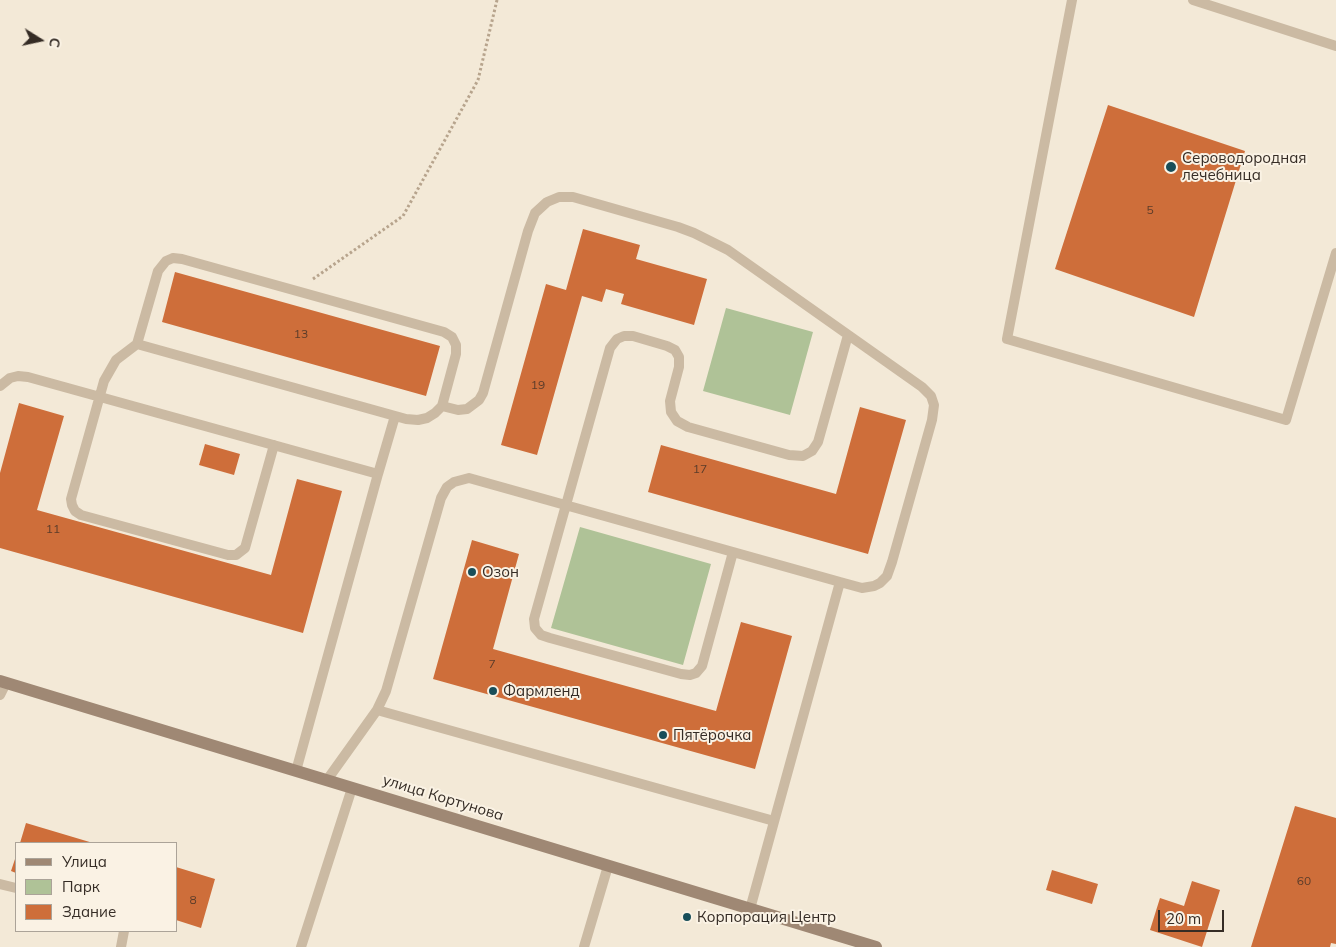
<!DOCTYPE html>
<html>
<head>
<meta charset="utf-8">
<style>
  body { margin:0 }
  #map { position:relative; width:1336px; height:947px; overflow:hidden; background:#f3e9d7; font-family:Mulish,sans-serif }
  canvas { display:block }
  .legend { position:absolute; left:15px; top:842px; width:162px; height:90px; box-sizing:border-box; background:#faf2e4; border:1px solid #aba398; margin:0; padding:6px 9px; list-style:none; font-size:15px; color:#352c25 }
  .legend li { display:flex; align-items:center; gap:10px; height:25px }
  .legend b { width:25px; border:1px solid #aba398 }
  .north { position:absolute; left:15px; top:15px; width:50px; height:50px; -webkit-text-stroke:4px #faf2e4; paint-order:stroke; rotate:100deg; font-size:14px; font-weight:700; line-height:20px; text-align:center; color:#352c25 }
  .north::after { content:''; display:block; margin:auto; width:18px; height:22px; background:#352c25; clip-path:polygon(50% 0,100% 100%,50% 72%,0 100%) }
  .scale { position:absolute; left:1158px; top:910px; width:66px; height:22px; box-sizing:border-box; border:2px solid #352c25; border-top:0; padding-left:6px; font-size:15px; line-height:18px; white-space:nowrap; color:#352c25; -webkit-text-stroke:4px #faf2e4; paint-order:stroke }
</style>
</head>
<body>
<div id="map">
<canvas width="1336" height="947"></canvas>
<ul class="legend">
<li><b style="height:6px;background:#9f8874"></b>Улица</li>
<li><b style="height:14px;background:#afc297"></b>Парк</li>
<li><b style="height:14px;background:#ce6e3a"></b>Здание</li>
</ul>
<div class="north">С</div>
<div class="scale">20 m</div>
</div>
<script>
const ctx = document.querySelector('canvas').getContext('2d');
ctx.lineJoin = 'round';
function paint(path, color) {
  ctx.fillStyle = color;
  ctx.fill(path, 'evenodd');
}
function toPath(rows) {
  const path = new Path2D();
  for (const r of rows) {
    path.moveTo(r[0], r[1]);
    for (let i = 2; i < r.length; i += 2) path.lineTo(r[i], r[i + 1]);
  }
  return path;
}
function stroke(path, color, width, dash) {
  ctx.strokeStyle = color;
  ctx.lineWidth = width;
  ctx.lineCap = dash ? 'butt' : 'round';
  ctx.setLineDash(dash || []);
  ctx.stroke(path);
}
function label(font, color, halo, rows, align = 'center') {
  ctx.font = font + ' Mulish,sans-serif';
  ctx.lineWidth = 4;
  ctx.setLineDash([]);
  ctx.textBaseline = 'middle';
  ctx.strokeStyle = halo;
  ctx.fillStyle = color;
  for (const [text, x, y, turn = 0] of rows) {
    ctx.save();
    ctx.translate(x, y);
    ctx.rotate((+turn || 0) * Math.PI / 180);
    ctx.textAlign = isNaN(turn) ? turn : align;
    if (halo) ctx.strokeText(text, 0, 0);
    ctx.fillText(text, 0, 0);
    ctx.restore();
  }
}
paint(toPath([
  [726,308,813,332,790,415,703,391],
  [580,527,711,564,683,665,551,628]
]), '#afc297');
paint(toPath([
  [1108,105,1245,151,1194,317,1055,269],
  [583,229,640,245,636,259,707,279,694,325,621,304,624,294,606,289,602,302,582,296,537,455,501,445,546,284,566,290],
  [175,272,440,346,426,396,162,322],
  [19,403,64,416,37,510,271,575,297,479,342,491,303,633,0,548,0,473],
  [860,407,906,420,868,554,648,492,661,445,836,494],
  [205,444,240,454,234,475,199,465],
  [472,540,519,554,493,649,716,711,741,622,792,636,755,769,433,679],
  [1295,806,1336,818,1336,944,1331,943,1330,947,1251,947],
  [26,823,93,843,20,843],
  [16,856,16,873,11,871],
  [176,867,215,879,201,928,176,920],
  [1052,870,1098,884,1092,904,1046,890],
  [1192,881,1220,890,1202,947,1150,930,1160,898,1184,906]
]), '#ce6e3a');
stroke(toPath([
  [313,279,403,216,478,80,497,0]
]), '#b7a48d', 3, [2.5, 2.5]);
stroke(toPath([
  [1072,0,1007,339,1286,420,1336,253],
  [1193,0,1336,46],
  [173,258,182,259,444,332,452,337,456,345,456,354,442,406,435,413,427,418,418,420,406,419,137,344,158,271,166,261,173,258],
  [137,344,116,360,104,381,71,499,72,505,75,511,81,515,228,555,236,555,245,548,274,445],
  [0,386,10,378,18,376,28,377,378,474,296,771],
  [442,406,458,410,467,409,479,400,483,393,528,231,535,213,547,202,559,197,573,197,678,227,694,233,728,250,922,387,931,396,934,405,932,420,892,562,887,576,880,583,874,586,862,588,840,582],
  [378,474,395,416],
  [733,552,702,666,696,673,690,675,681,674,550,638,541,635,535,628,534,619,610,348,617,339,624,336,633,336,667,346,675,350,679,357,679,367,670,401,671,412,677,421,688,427,789,455,803,456,812,451,818,442,848,335],
  [0,695,6,683],
  [377,710,774,821],
  [327,780,377,710,386,691,441,498,447,487,454,482,469,478,840,582,750,909],
  [0,884,16,888],
  [121,947,124,931],
  [301,947,352,788],
  [584,947,608,866]
]), '#cbbaa3', 10);
stroke(toPath([
  [0,681,876,947]
]), '#9f8874', 12);
for (const [x, y, r, color] of [
  [1171,167,6,"#184e59"],
  [472,572,5,"#184e59"],
  [493,691,5,"#184e59"],
  [663,735,5,"#184e59"],
  [687,917,5,"#184e59"]
]) {
  const dot = new Path2D();
  dot.arc(x, y, r, 0, 2 * Math.PI);
  ctx.fillStyle = color;
  ctx.fill(dot);
  stroke(dot, '#faf2e4', 2);
}
label('12px', '#5b3c2a', null, [
  ["5",1150,210],
  ["13",301,334],
  ["19",538,385],
  ["17",700,469],
  ["11",53,529],
  ["7",492,664],
  ["60",1304,881],
  ["8",193,900]
]);
label('15px', '#352c25', '#faf2e4', [
  ["Сероводородная",1182,158],
  ["лечебница",1182,175],
  ["Озон",482,572],
  ["Фармленд",503,691],
  ["Пятёрочка",673,735],
  ["Корпорация Центр",697,917]
], 'left');
label('15px', '#352c25', '#faf2e4', [
  ["улица Кортунова",443,798,17]
]);
</script>
</body>
</html>
